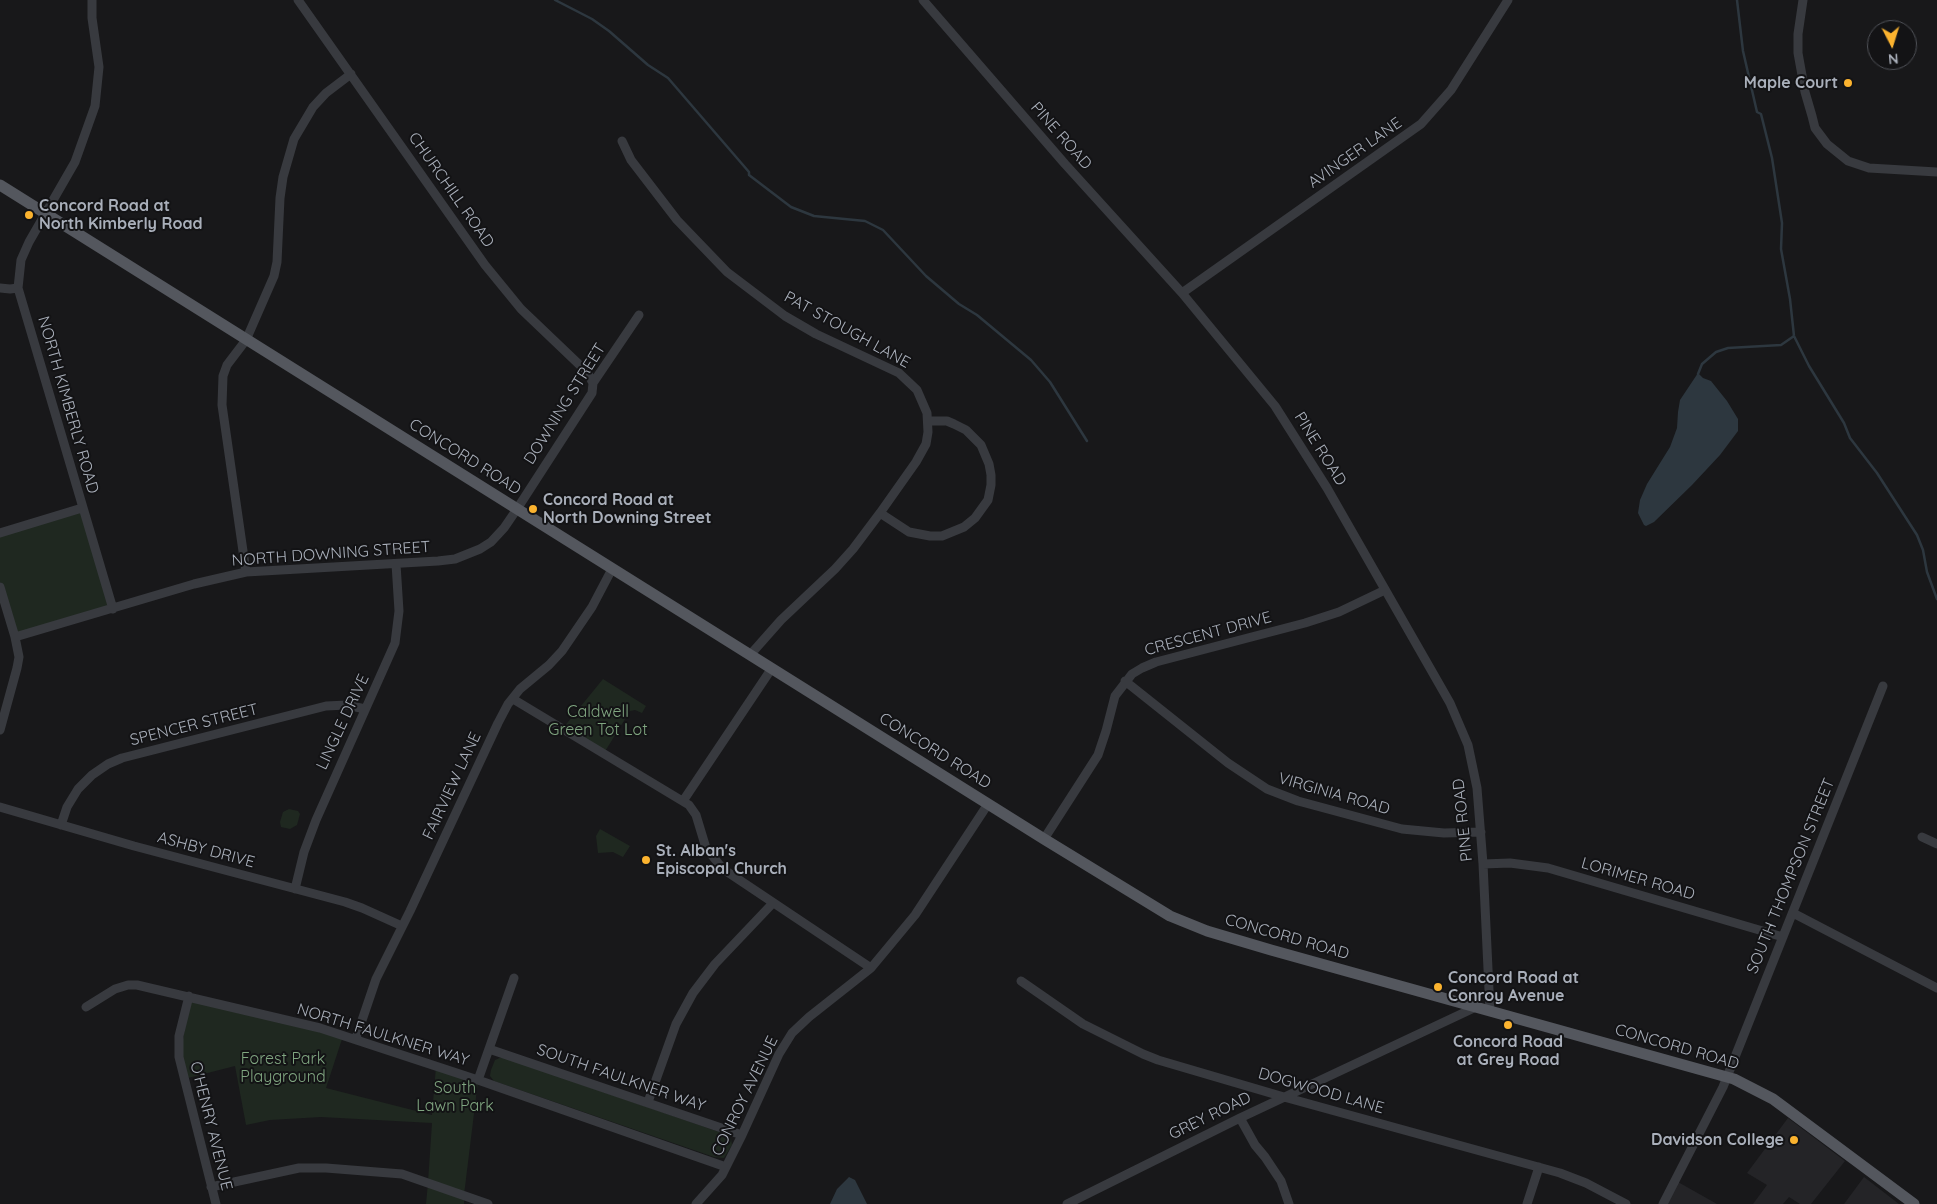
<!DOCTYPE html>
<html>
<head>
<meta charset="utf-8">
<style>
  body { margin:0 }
  #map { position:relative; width:1937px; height:1204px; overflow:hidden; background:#18181a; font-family:Quicksand,sans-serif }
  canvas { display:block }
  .north { position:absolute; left:1867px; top:20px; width:50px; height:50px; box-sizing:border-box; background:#131315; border:1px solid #4f5157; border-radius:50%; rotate:175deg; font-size:14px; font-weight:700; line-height:20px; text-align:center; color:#a9afba }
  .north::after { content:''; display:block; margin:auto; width:18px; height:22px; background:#fbb32f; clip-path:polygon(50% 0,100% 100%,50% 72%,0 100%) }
</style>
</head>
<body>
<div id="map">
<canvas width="1937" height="1204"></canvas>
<div class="north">N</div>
</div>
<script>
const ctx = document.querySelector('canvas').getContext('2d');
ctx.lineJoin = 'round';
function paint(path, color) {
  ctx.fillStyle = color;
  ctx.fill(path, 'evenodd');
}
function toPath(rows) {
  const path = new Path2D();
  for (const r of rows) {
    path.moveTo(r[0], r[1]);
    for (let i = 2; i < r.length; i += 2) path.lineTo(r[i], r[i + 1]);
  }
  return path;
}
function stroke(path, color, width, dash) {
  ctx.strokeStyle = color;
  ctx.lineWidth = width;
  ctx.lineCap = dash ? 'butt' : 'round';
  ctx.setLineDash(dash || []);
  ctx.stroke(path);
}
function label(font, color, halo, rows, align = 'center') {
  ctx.font = font + ' Quicksand,sans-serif';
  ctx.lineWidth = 4;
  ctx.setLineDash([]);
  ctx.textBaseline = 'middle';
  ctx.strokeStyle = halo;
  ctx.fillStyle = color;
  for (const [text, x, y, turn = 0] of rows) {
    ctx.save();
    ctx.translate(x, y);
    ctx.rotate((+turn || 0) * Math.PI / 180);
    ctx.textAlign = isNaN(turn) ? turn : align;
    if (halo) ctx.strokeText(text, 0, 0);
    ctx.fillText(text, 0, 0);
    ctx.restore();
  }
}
paint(toPath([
  [1788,1118,1845,1161,1811,1204,1800,1204,1789,1197,1783,1204,1753,1204,1767,1185,1747,1173],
  [1864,1177,1899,1204,1844,1204],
  [1678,1182,1717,1204,1666,1204]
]), '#242427');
paint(toPath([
  [81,510,111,608,17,636,0,582,0,534],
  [603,679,646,706,642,713,635,710,630,711,604,753,563,728],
  [289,809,298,811,300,814,297,825,290,829,281,827,280,822,283,812],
  [600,829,630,846,623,857,613,852,598,853,596,836],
  [190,998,343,1036,326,1088,432,1115,436,1067,478,1081,464,1195,428,1182,432,1123,321,1117,270,1120,246,1125,235,1066,184,1079,180,1057],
  [502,1057,728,1135,731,1139,732,1145,724,1158,714,1157,494,1081,490,1076,491,1070,495,1060],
  [428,1183,464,1196,464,1204,426,1204]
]), '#1f2820');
paint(toPath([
  [1698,373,1703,378,1711,381,1727,401,1738,419,1738,431,1720,455,1692,485,1654,522,1646,526,1644,525,1638,513,1640,500,1647,484,1670,447,1677,428,1678,412,1680,400],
  [849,1177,855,1180,867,1204,830,1204,837,1189]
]), '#2d373f');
stroke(toPath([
  [555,0,592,19,609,31,648,65,668,78,749,172,749,175,791,207,814,216,865,221,883,230,926,276,959,304,977,315,1031,360,1050,382,1087,441],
  [1737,0,1743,51,1757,112,1761,114,1772,158,1782,223,1781,249,1790,299,1794,336,1809,366,1844,423,1850,438,1877,473,1917,535,1923,550,1927,572,1937,599],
  [1698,374,1702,364,1716,352,1728,348,1781,345,1794,336]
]), '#2d373f', 2.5);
stroke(toPath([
  [92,0,92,18,99,67,95,106,75,162,29,242,21,260,18,288,113,609],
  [298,0,485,265,521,309,587,372,593,383],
  [923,0,1065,164,1182,293,1275,406,1327,488,1450,703,1468,745,1477,788,1483,864,1490,1011],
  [1803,0,1798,34,1798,53,1805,92,1812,116,1815,128,1827,144,1848,161,1869,168,1937,172],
  [622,141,631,160,677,220,727,272,785,316,816,334,899,373,917,390,927,413,928,432,926,444,916,462,880,513,853,549,835,569,781,620,750,655],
  [0,288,10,289,18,288],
  [1182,293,1421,124,1451,90,1508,0],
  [880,513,909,532,930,536,942,536,964,527,975,518,988,500,991,485,991,475,989,464,981,445,966,430,954,424,947,421,928,421],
  [0,533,82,508],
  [246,572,222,405,223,376,227,365,246,340,274,276,277,262,280,198,283,177,294,139,313,107,326,93,351,74],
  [0,587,15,637,19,657,17,668,0,730],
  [15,637,194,584,246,572,438,561,455,559,480,549,491,542,504,528,517,509,592,393,593,383,639,315],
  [1125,681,1228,763,1267,789,1298,801,1402,829,1444,833,1481,832],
  [513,699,689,805,696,815,706,848,723,869,871,968],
  [683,801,772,668],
  [0,807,134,846,345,902,362,908,402,926],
  [61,825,67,807,78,789,92,775,108,764,122,758,326,706,347,705,365,709],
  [1922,837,1937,844],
  [1044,839,1098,755,1106,731,1115,696,1132,674,1142,668,1156,662,1305,623,1339,612,1385,590],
  [1483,864,1510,863,1548,868,1783,937],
  [295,889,304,852,316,820,395,643,399,611,396,564],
  [1793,913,1937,988],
  [1021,981,1083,1024,1143,1054,1158,1060,1284,1097,1560,1173,1586,1183,1626,1204],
  [189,996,179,1036,179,1057,216,1204],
  [86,1007,115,989,128,985,137,985,320,1028,478,1080,726,1167],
  [356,1038,376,979,410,911,498,723,508,704,520,689,549,665,562,651,592,607,612,569],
  [489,1049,742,1135],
  [478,1080,514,978],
  [648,1102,676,1024,693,993,715,964,773,903],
  [1240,1118,1255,1145,1265,1157,1281,1181,1289,1204],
  [211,1187,299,1168,326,1168,402,1174,488,1204],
  [696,1204,722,1175,742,1135,779,1054,792,1033,809,1017,871,968,915,915,988,804],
  [1067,1204,1240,1118,1476,1007],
  [1527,1204,1539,1167],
  [1663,1204,1723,1087,1883,686]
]), '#383a3f', 9);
stroke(toPath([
  [0,185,1044,839,1170,916,1207,931,1271,950,1734,1079,1773,1099,1914,1204]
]), '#54575e', 11);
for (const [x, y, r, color] of [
  [1848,83,5,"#fbb32f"],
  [29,215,5,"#fbb32f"],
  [533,509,5,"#fbb32f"],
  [646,860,5,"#fbb32f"],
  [1438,987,5,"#fbb32f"],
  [1508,1025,5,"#fbb32f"],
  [1794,1140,5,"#fbb32f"]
]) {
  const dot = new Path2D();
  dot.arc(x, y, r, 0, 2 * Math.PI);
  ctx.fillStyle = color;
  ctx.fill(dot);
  stroke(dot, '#131315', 2);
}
label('bold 16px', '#a9afba', '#131315', [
  ["Maple Court",1838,83,"right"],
  ["Concord Road at",39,206],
  ["North Kimberly Road",39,224],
  ["Concord Road at",543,500],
  ["North Downing Street",543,518],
  ["St. Alban's",656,851],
  ["Episcopal Church",656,869],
  ["Concord Road at",1448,978],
  ["Conroy Avenue",1448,996],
  ["Concord Road",1508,1042,"center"],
  ["at Grey Road",1508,1060,"center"],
  ["Davidson College",1784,1140,"right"]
], 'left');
label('16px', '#a9afba', '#131315', [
  ["PINE ROAD",1061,136,49],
  ["AVINGER LANE",1355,153,-35],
  ["CHURCHILL ROAD",451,190,55],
  ["PAT STOUGH LANE",847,330,29],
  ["DOWNING STREET",565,404,-58],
  ["NORTH KIMBERLY ROAD",68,405,74],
  ["PINE ROAD",1320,449,58],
  ["CONCORD ROAD",465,457,32],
  ["NORTH DOWNING STREET",331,554,-4],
  ["CRESCENT DRIVE",1208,634,-15],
  ["LINGLE DRIVE",343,722,-65],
  ["SPENCER STREET",194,725,-14],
  ["CONCORD ROAD",935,751,32],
  ["FAIRVIEW LANE",452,786,-65],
  ["VIRGINIA ROAD",1334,794,16],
  ["PINE ROAD",1463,820,-96],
  ["ASHBY DRIVE",206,850,15],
  ["SOUTH THOMPSON STREET",1791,876,-68],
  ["LORIMER ROAD",1638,879,16],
  ["CONCORD ROAD",1287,937,16],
  ["NORTH FAULKNER WAY",383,1035,17],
  ["CONCORD ROAD",1677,1047,16],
  ["SOUTH FAULKNER WAY",621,1078,19],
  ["DOGWOOD LANE",1321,1091,16],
  ["CONROY AVENUE",745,1096,-64],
  ["GREY ROAD",1210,1116,-26],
  ["O'HENRY AVENUE",211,1126,76]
]);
label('16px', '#80a681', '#131315', [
  ["Caldwell",598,712],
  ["Green Tot Lot",598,730],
  ["Forest Park",283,1059],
  ["Playground",283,1077],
  ["South",455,1088],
  ["Lawn Park",455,1106]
]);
</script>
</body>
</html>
